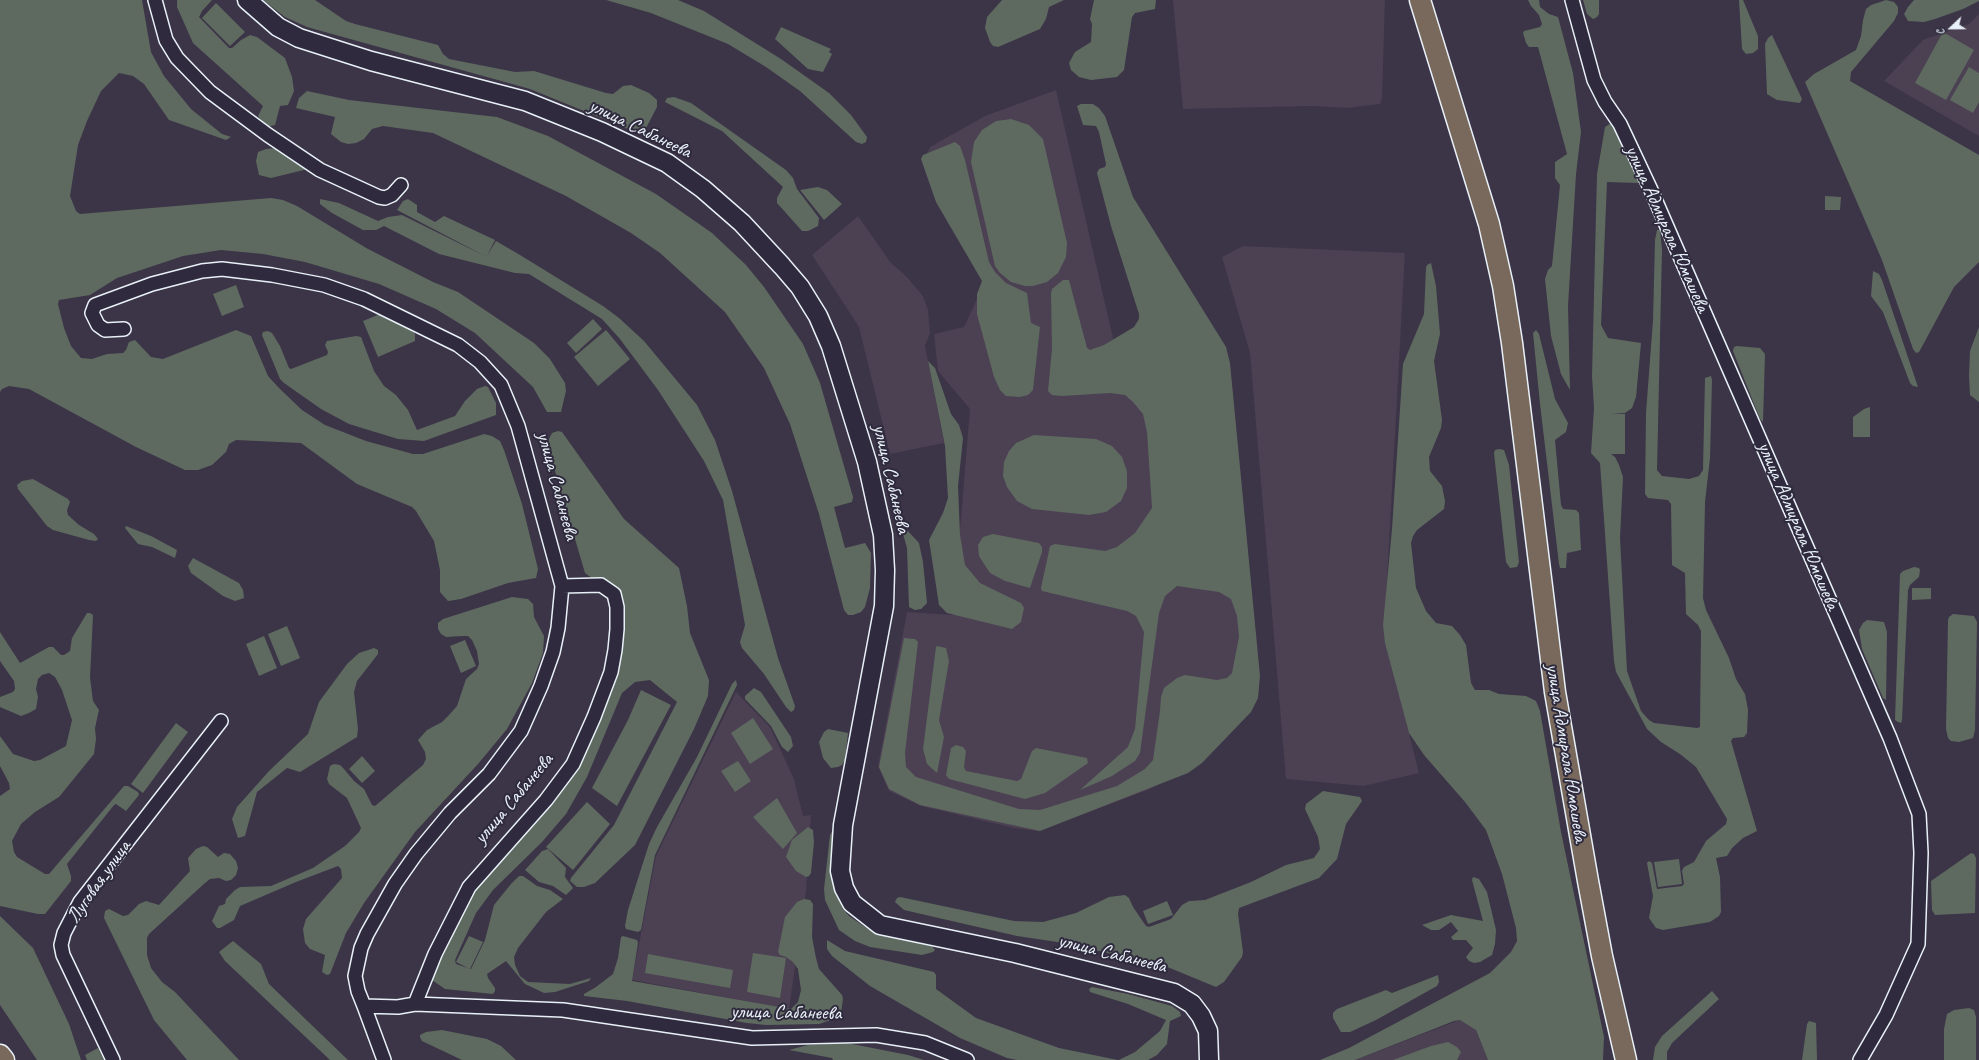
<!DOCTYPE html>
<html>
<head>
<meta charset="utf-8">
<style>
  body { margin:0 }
  #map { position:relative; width:1979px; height:1060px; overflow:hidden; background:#3c3447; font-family:Caveat,sans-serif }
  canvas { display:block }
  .north { position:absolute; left:1931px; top:8px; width:40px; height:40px; -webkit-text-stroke:3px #2f2a3d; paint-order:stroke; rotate:248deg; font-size:11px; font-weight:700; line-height:16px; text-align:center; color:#e8f1f8 }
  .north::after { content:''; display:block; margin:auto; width:14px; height:18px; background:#e8f1f8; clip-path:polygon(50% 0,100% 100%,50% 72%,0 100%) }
</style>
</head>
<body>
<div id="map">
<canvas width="1979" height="1060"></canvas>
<div class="north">С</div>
</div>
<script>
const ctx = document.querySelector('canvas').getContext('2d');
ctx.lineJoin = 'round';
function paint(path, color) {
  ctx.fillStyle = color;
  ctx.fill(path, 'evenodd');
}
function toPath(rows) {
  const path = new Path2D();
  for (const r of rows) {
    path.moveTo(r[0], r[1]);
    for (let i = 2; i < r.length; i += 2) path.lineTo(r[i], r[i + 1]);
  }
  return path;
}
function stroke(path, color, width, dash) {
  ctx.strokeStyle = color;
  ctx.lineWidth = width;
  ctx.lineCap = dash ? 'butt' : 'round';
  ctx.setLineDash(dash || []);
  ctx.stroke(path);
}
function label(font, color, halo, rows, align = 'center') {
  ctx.font = font + ' Caveat,sans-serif';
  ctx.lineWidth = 4;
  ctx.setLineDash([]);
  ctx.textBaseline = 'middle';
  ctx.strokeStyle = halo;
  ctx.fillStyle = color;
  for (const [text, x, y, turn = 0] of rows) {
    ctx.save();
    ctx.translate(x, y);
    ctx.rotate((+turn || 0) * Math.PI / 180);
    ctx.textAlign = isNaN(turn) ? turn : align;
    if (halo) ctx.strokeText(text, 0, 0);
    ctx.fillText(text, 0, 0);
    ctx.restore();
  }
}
paint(toPath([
  [1173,0,1385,0,1382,99,1380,104,1347,108,1313,106,1183,109],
  [1979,14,1979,136,1884,81,1923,40,1969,24],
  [1056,90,1124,386,1231,483,1242,668,1188,769,1150,789,1038,831,1014,828,921,806,889,791,878,766,907,612,953,615,970,409,938,371,934,334,964,327,977,299,992,277,926,156,930,147,985,116],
  [858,216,891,263,906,276,923,296,928,310,930,333,925,346,944,443,890,454,859,327,812,255],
  [1243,246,1405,253,1384,634,1419,773,1364,786,1286,779,1250,353,1222,257],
  [736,692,770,727,794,779,803,816,811,815,806,891,789,1009,632,980,656,856],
  [1470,1016,1488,1060,1355,1060]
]), '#4c4053');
paint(toPath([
  [0,0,142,0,151,52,164,76,191,109,222,134,231,137,226,140,169,120,144,84,133,76,119,73,101,91,87,121,78,145,70,196,76,211,80,214,271,198,283,200,297,206,368,249,433,282,458,292,534,343,550,359,565,383,566,391,561,412,547,412,533,387,475,333,436,309,379,284,305,262,263,254,221,250,183,256,117,278,90,295,59,300,58,304,64,328,71,346,81,358,92,359,107,354,123,353,126,350,129,342,135,340,151,357,163,359,236,330,251,336,268,376,279,388,302,410,325,425,366,441,413,454,423,454,484,434,492,436,500,441,504,450,522,504,538,569,536,578,508,583,461,599,448,601,440,592,440,570,434,541,416,511,412,507,357,484,301,443,236,440,229,444,226,452,212,465,198,470,185,470,136,447,29,389,9,386,2,389,0,392],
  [177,0,212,0,202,11,199,17,229,48,232,48,241,40,250,35,257,37,285,58,292,77,294,91,288,105,280,106,275,125,266,127,263,124,258,116,263,106,193,43,177,7],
  [263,0,315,0,346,21,355,24,438,45,443,54,449,59,515,72,534,71,606,93,613,94,623,86,631,85,649,93,657,100,657,107,645,130,633,131,530,89,307,27,285,17],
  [606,0,678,0,704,11,781,59,829,93,851,115,867,137,866,142,862,144,856,142,800,91,766,67,728,44,651,13],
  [1002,0,1064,0,1049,7,1046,19,1040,29,998,47,993,46,990,42,985,28,987,17],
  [1094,0,1156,0,1155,9,1135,13,1132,17,1124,70,1117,77,1091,80,1079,77,1071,70,1069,63,1075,52,1091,42,1092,24,1090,19],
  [1528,0,1539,0,1540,7,1549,14,1558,17,1573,73,1581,132,1576,174,1568,306,1570,390,1561,374,1551,336,1545,279,1548,270,1552,266,1560,185,1555,178,1555,162,1567,154,1538,47,1529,47,1526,43,1523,33,1524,31,1540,27,1542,24,1539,15,1531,6],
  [1583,0,1599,0,1599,14,1597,17,1593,19,1587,14],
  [1739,0,1743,0,1758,36,1758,49,1753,53,1746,54,1742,49],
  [1886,0,1894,2,1898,7,1898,13,1894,21,1851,72,1850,81,1979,155,1979,262,1954,287,1924,343,1919,352,1916,353,1913,349,1882,260,1805,82,1814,74,1856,50,1861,36,1863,20,1866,9,1871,5],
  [1914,0,1979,0,1979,1,1963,9,1935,19,1924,22,1908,21,1904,14,1908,7],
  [216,3,245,32,230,46,202,18],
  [781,27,831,49,829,52,832,54,823,72,808,69,775,39],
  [1943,32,1974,50,1946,100,1915,83],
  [1772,35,1802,99,1800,103,1777,100,1767,94,1765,44,1768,38],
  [1969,67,1979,73,1979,102,1973,113,1950,100],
  [307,91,349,100,497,117,548,136,656,194,712,233,746,265,764,287,803,344,820,383,853,497,852,502,834,507,845,548,865,543,871,553,870,588,865,607,861,612,853,615,848,615,844,610,819,514,790,424,764,368,725,312,660,253,631,233,566,196,433,133,383,126,372,129,364,139,356,143,348,144,341,142,331,134,335,117,296,108,299,98],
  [674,97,691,103,786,170,793,178,797,189,819,218,818,226,808,231,802,231,777,203,777,198,783,187,722,131,665,102,667,98],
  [1081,104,1093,104,1099,108,1105,116,1133,197,1226,347,1230,363,1260,676,1258,698,1251,712,1202,763,1188,773,1040,831,920,805,889,789,879,767,904,638,915,639,918,642,905,753,906,767,916,777,1019,809,1040,810,1117,786,1145,769,1153,760,1160,711,1161,697,1164,688,1177,678,1185,675,1217,680,1227,678,1232,673,1239,637,1237,616,1231,599,1219,592,1177,586,1165,596,1159,613,1140,753,1135,761,1112,776,1080,790,1128,747,1135,729,1144,632,1136,616,1127,611,1042,591,1041,588,1050,546,1055,544,1105,551,1117,547,1135,533,1152,508,1147,432,1143,414,1133,402,1125,395,1110,393,1062,396,1052,395,1048,391,1052,349,1051,293,1052,289,1063,280,1069,280,1087,348,1090,350,1104,345,1134,327,1139,319,1139,314,1111,226,1097,173,1099,169,1105,167,1106,164,1099,132,1096,126,1083,125,1077,106],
  [1011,119,1029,125,1043,139,1067,243,1066,257,1058,273,1047,282,1033,286,1025,286,1011,282,1000,273,995,266,971,162,974,142,982,130,996,121],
  [1611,123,1614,124,1640,181,1638,183,1607,182,1601,325,1608,338,1641,343,1636,397,1632,408,1625,413,1612,413,1625,414,1625,454,1611,454,1610,448,1611,454,1615,457,1619,465,1623,477,1620,538,1627,671,1641,711,1649,720,1654,723,1697,728,1700,727,1701,631,1698,625,1686,614,1685,573,1672,565,1671,504,1668,500,1648,498,1645,494,1646,413,1653,320,1655,240,1657,230,1660,230,1662,249,1657,470,1662,476,1689,479,1699,476,1703,470,1705,378,1711,376,1712,380,1710,458,1705,502,1703,598,1706,610,1729,658,1736,679,1745,694,1748,710,1747,733,1744,737,1733,738,1731,741,1757,831,1743,838,1732,848,1727,856,1716,858,1720,877,1721,912,1719,916,1710,922,1663,930,1656,928,1649,918,1653,896,1647,863,1649,861,1652,863,1657,889,1682,886,1684,884,1682,871,1684,867,1694,862,1706,841,1726,824,1727,819,1696,767,1680,754,1661,742,1647,729,1616,672,1614,661,1600,463,1591,453,1594,408,1592,376,1597,174,1605,127],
  [955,142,960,146,965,160,989,262,995,272,1006,283,1027,293,1031,323,1040,327,1033,390,1028,395,1020,397,1006,396,1000,390,994,377,977,314,977,294,982,281,936,202,921,159,923,155],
  [277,148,308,169,271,178,259,175,256,161,258,152,266,149],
  [818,187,827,190,842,204,824,220,800,190],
  [1825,196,1841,197,1840,210,1825,210],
  [320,199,339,203,378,221,388,217,402,215,487,257,397,210,403,201,408,199,417,205,417,212,435,222,444,216,495,240,487,256,496,241,520,255,603,306,619,318,644,341,697,405,715,440,732,491,778,658,795,706,794,710,791,712,786,707,764,674,742,648,740,642,745,625,723,500,704,461,658,390,620,339,602,319,529,274,515,273,439,254,384,226,376,230,363,230,332,213,320,204],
  [1431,263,1436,286,1440,334,1434,361,1442,420,1441,428,1429,457,1430,471,1442,486,1445,501,1444,509,1417,530,1413,536,1411,543,1416,588,1426,611,1436,623,1452,626,1460,635,1466,645,1471,683,1475,690,1489,690,1499,694,1526,696,1536,701,1540,711,1561,832,1604,1037,1603,1060,1488,1060,1476,1030,1460,1020,1454,1021,1355,1060,1320,1060,1349,1048,1490,973,1511,952,1517,941,1516,928,1502,874,1486,830,1465,802,1424,755,1409,733,1385,643,1383,625,1392,529,1403,364,1424,314,1426,268,1427,265],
  [1873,271,1879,274,1882,280,1918,387,1913,386,1910,383,1883,312,1871,296],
  [236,285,244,307,222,316,213,294],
  [380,314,410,327,415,334,415,341,378,357,363,321],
  [593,319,602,329,576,353,567,343],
  [1979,327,1979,402,1970,395,1969,376,1970,351],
  [606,330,630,359,598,386,574,357],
  [1536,330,1539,334,1555,399,1568,423,1566,432,1555,440,1561,505,1563,509,1576,510,1579,513,1581,550,1567,553,1566,568,1560,568,1559,564,1540,404,1533,333],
  [268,331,272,333,280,346,289,368,291,369,327,355,328,352,325,345,327,341,356,336,361,337,374,371,384,386,396,395,408,410,417,430,455,416,465,401,477,389,485,386,488,387,496,403,496,415,424,441,398,439,349,424,321,409,284,383,280,379,262,335,263,332],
  [1737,346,1760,348,1765,354,1763,422,1760,419,1733,351,1734,347],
  [928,361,935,368,951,414,959,425,963,438,958,486,960,535,965,565,980,583,1021,603,1024,608,1021,622,1012,629,947,613,939,605,929,540,943,513,948,498,945,446],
  [1870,407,1870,437,1853,437,1853,417,1864,409],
  [558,431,562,432,624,519,679,568,687,606,690,633,709,680,708,696,694,729,635,845,595,883,584,887,577,887,570,881,571,878,614,825,677,702,650,680,635,682,622,693,587,777,566,814,542,842,493,890,476,913,455,960,456,964,471,969,485,940,494,905,511,884,519,876,523,876,537,886,550,890,563,899,546,912,518,948,514,957,515,965,520,976,528,982,570,984,591,978,589,981,555,992,544,993,525,984,506,961,487,974,488,978,495,988,495,991,493,994,445,989,432,980,463,901,576,764,619,673,623,605,621,591,609,581,603,579,593,579,585,573,548,447,548,441,552,433],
  [1034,435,1096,439,1112,446,1122,457,1127,471,1127,488,1121,501,1106,512,1089,515,1032,509,1017,501,1007,487,1003,476,1004,462,1009,451,1016,443],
  [1499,449,1504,450,1509,465,1519,562,1517,567,1510,568,1506,562,1494,453,1495,450],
  [33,479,68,499,70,502,67,510,68,515,79,525,94,534,98,539,96,541,89,540,53,530,47,526,18,489,17,485,22,481],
  [897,513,906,529,919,543,923,562,927,603,921,609,915,610,909,607,907,548],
  [126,526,151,536,177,550,175,558,152,547,138,544,125,528],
  [993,534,1039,543,1042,547,1042,552,1030,588,1005,581,990,573,986,567,979,556,978,545,983,537],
  [193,558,239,583,243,590,244,598,235,601,223,596,191,573,188,566],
  [1914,567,1919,568,1920,570,1919,577,1910,585,1908,590,1902,720,1901,723,1898,722,1895,720,1900,574,1903,571],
  [1912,588,1931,588,1931,599,1912,600],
  [512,597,528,599,533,604,534,617,544,636,543,653,532,683,507,729,478,764,415,832,364,903,346,933,330,974,327,975,322,972,325,955,310,949,305,943,303,929,306,919,342,878,341,869,338,866,296,882,240,906,234,920,220,928,217,928,212,921,219,906,225,904,226,899,235,890,240,887,271,886,313,868,345,846,359,832,361,828,347,798,329,784,327,779,330,766,334,764,340,765,344,769,354,781,364,789,372,805,375,806,423,765,426,759,425,752,418,740,427,730,442,722,449,715,457,706,466,679,477,669,479,664,477,651,472,640,468,636,463,636,446,637,441,634,438,629,438,623,443,619],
  [87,613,90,613,93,615,90,678,93,701,99,710,95,728,96,739,94,754,59,797,35,812,21,824,12,841,14,852,17,857,45,874,49,874,124,786,128,786,138,792,139,795,126,811,116,804,114,805,67,864,71,876,71,881,45,914,38,914,0,906,0,796,10,789,9,783,0,766,0,736,13,754,34,761,40,760,66,746,72,720,62,690,55,677,49,673,42,675,38,679,36,689,38,697,36,709,29,713,21,716,0,707,0,697,13,692,15,689,14,681,0,661,0,632,20,663,49,647,53,647,61,655,64,655,70,651,72,638],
  [1953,614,1974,616,1977,622,1975,730,1973,738,1959,742,1951,741,1948,738,1946,729,1948,620,1949,617],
  [1867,620,1884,622,1887,632,1886,700,1883,698,1862,649,1859,630,1863,623],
  [287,626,300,658,281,666,268,634],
  [264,636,277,668,259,676,246,644],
  [465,640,476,666,461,673,450,646],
  [937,646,946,648,949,661,939,720,944,737,937,773,927,764,923,749,936,647],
  [374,648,378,650,378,654,357,681,354,692,358,729,357,737,300,772,287,768,257,792,245,836,238,838,232,819,237,807,269,771,308,734,319,702,347,664,359,653],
  [736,680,737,685,655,855,641,930,638,932,626,929,625,926,628,910,649,844,657,827,697,757,732,684],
  [754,688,761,692,791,737,793,746,788,752,782,747,771,726,745,699,745,696],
  [641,690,671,705,617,806,592,788,628,720],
  [753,718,773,749,750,764,731,733],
  [176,723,188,732,143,793,131,784],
  [828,729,848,733,845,760,842,765,838,767,831,768,823,758,819,742,824,732],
  [956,745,963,747,966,751,964,767,966,771,1017,781,1021,779,1032,751,1036,748,1087,758,1088,763,1045,793,1025,799,949,779,946,775,951,748],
  [362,756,375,771,362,783,349,769],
  [738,761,751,781,735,792,721,771],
  [1323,791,1360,797,1362,801,1346,824,1337,859,1319,878,1239,908,1238,914,1243,952,1242,957,1224,982,1216,987,1165,966,1064,943,1017,936,904,910,895,902,897,898,900,897,1014,921,1043,922,1076,913,1109,897,1125,895,1129,898,1133,907,1146,926,1149,927,1171,919,1182,905,1189,901,1205,900,1251,882,1286,865,1314,858,1320,849,1318,837,1305,809,1306,804],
  [777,798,797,833,783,849,753,817],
  [587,802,610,824,573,870,546,847],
  [808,827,813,830,814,842,811,873,809,876,806,877,796,871,786,857,792,840],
  [832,831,834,831,836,893,843,909,849,916,868,929,932,946,935,950,933,952,922,955,870,947,855,941,839,930,825,900,824,889,830,835],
  [203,846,207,847,218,857,224,853,230,854,236,861,238,868,236,875,231,880,226,881,219,878,210,879,205,883,149,934,147,938,147,955,151,968,162,982,175,992,239,1060,187,1060,154,1020,104,918,105,911,109,909,123,916,128,915,139,904,146,901,159,905,190,871,188,858,196,849],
  [548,849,566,868,565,877,573,888,566,895,553,886,539,882,525,870,542,851],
  [1971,853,1974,854,1976,858,1975,913,1935,915,1932,910,1931,881],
  [1679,859,1682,884,1658,887,1654,862],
  [1473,877,1479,879,1487,892,1496,930,1495,944,1492,955,1480,962,1474,963,1469,961,1466,957,1473,948,1466,940,1453,940,1451,937,1458,931,1451,922,1439,930,1431,930,1422,925,1451,915,1483,921,1472,880],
  [804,899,810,900,813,904,812,937,816,958,819,969,842,995,843,999,841,1013,837,1018,819,1024,766,1025,747,1023,627,1001,584,996,584,994,596,987,613,974,618,958,621,937,623,936,637,940,638,943,632,981,791,1009,798,1002,801,990,798,969,793,962,786,957,780,955,778,952,785,917,797,902],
  [1167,901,1173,915,1148,924,1143,911],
  [0,916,33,948,69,1024,81,1060,37,1060,0,1005],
  [469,936,483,942,470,969,456,962],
  [827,940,845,951,934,972,936,975,936,989,976,1018,1059,1048,1118,1060,1017,1060,1007,1058,960,1038,870,986,832,956,827,949],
  [233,941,261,964,269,984,348,1060,330,1060,225,961,219,952],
  [753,953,786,958,780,998,747,992],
  [648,954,733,970,730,988,645,973],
  [1438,975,1439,982,1437,986,1376,1020,1350,1032,1341,1032,1333,1018,1333,1013,1337,1009,1386,990,1392,993],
  [1092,987,1128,994,1172,1006,1180,1012,1181,1016,1170,1021,1167,1044,1157,1055,1148,1060,1119,1060,1135,1052,1160,1031,1166,1020,1128,1004,1090,992,1089,989],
  [1712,991,1719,999,1672,1043,1667,1052,1667,1060,1653,1060,1655,1047,1662,1036],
  [1969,1008,1974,1010,1976,1017,1976,1060,1944,1060,1944,1029,1947,1014,1954,1010],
  [1809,1021,1816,1023,1817,1060,1802,1060,1807,1024],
  [442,1030,487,1039,501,1046,516,1060,462,1060,422,1041,420,1037,420,1035,426,1032],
  [1448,1042,1457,1047,1461,1052,1457,1060,1393,1060,1431,1046],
  [847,1043,908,1055,924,1060,833,1060,832,1058,789,1050,808,1045],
  [98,1048,104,1060,87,1060,85,1055]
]), '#5e6a60');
const street = toPath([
  [155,0,166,40,177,58,210,92,268,135,320,170,379,197,385,198,392,195,401,185],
  [1572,0,1594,80,1605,102,1620,124,1651,190,1890,738,1919,814,1921,853,1918,944,1886,1015,1860,1060],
  [124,329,105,330,98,325,92,313,95,305,152,284,202,271,222,269,272,275,324,285,364,299,458,345,480,362,501,385,518,426,562,586,601,585,614,594,617,607,617,629,615,650,611,672,594,717,573,764,546,800,469,887,435,954,415,1004,563,1010,752,1038,876,1035,925,1043,967,1060],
  [415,1004,398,1007,364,1006,358,991,355,976,361,948,367,934,395,884,416,854,450,813,489,774,521,731,541,686,553,652,558,628,562,586],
  [364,1006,384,1060],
  [113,1060,63,955,61,945,64,933,80,902,221,721]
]);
const secondary = toPath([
  [247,0,278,27,299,38,371,61,525,101,602,132,667,163,703,189,742,223,782,266,800,287,818,316,831,346,867,462,883,535,885,570,884,606,843,825,840,871,844,888,852,903,880,925,1015,953,1174,993,1192,1004,1201,1016,1208,1031,1209,1060]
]);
const primary = toPath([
  [1420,0,1489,224,1503,286,1512,343,1555,692,1588,881,1602,956,1626,1060],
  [0,1055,4,1060]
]);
stroke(street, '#e8f1f8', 16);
stroke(secondary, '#e8f1f8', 21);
stroke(primary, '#e8f1f8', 23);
stroke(street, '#2f2a3d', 13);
stroke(secondary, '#2f2a3d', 18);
stroke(primary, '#78695c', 20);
label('20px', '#e8f1f8', '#2f2a3d', [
  ["улица Сабанеева",640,129,26],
  ["улица Адмирала Юмашева",1667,229,66],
  ["улица Сабанеева",891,479,77],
  ["улица Сабанеева",557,486,75],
  ["улица Адмирала Юмашева",1798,526,67],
  ["улица Адмирала Юмашева",1566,753,81],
  ["улица Сабанеева",514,799,-50],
  ["Луговая улица",99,882,-55],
  ["улица Сабанеева",1112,954,14],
  ["улица Сабанеева",786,1013,1]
]);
</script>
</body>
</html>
